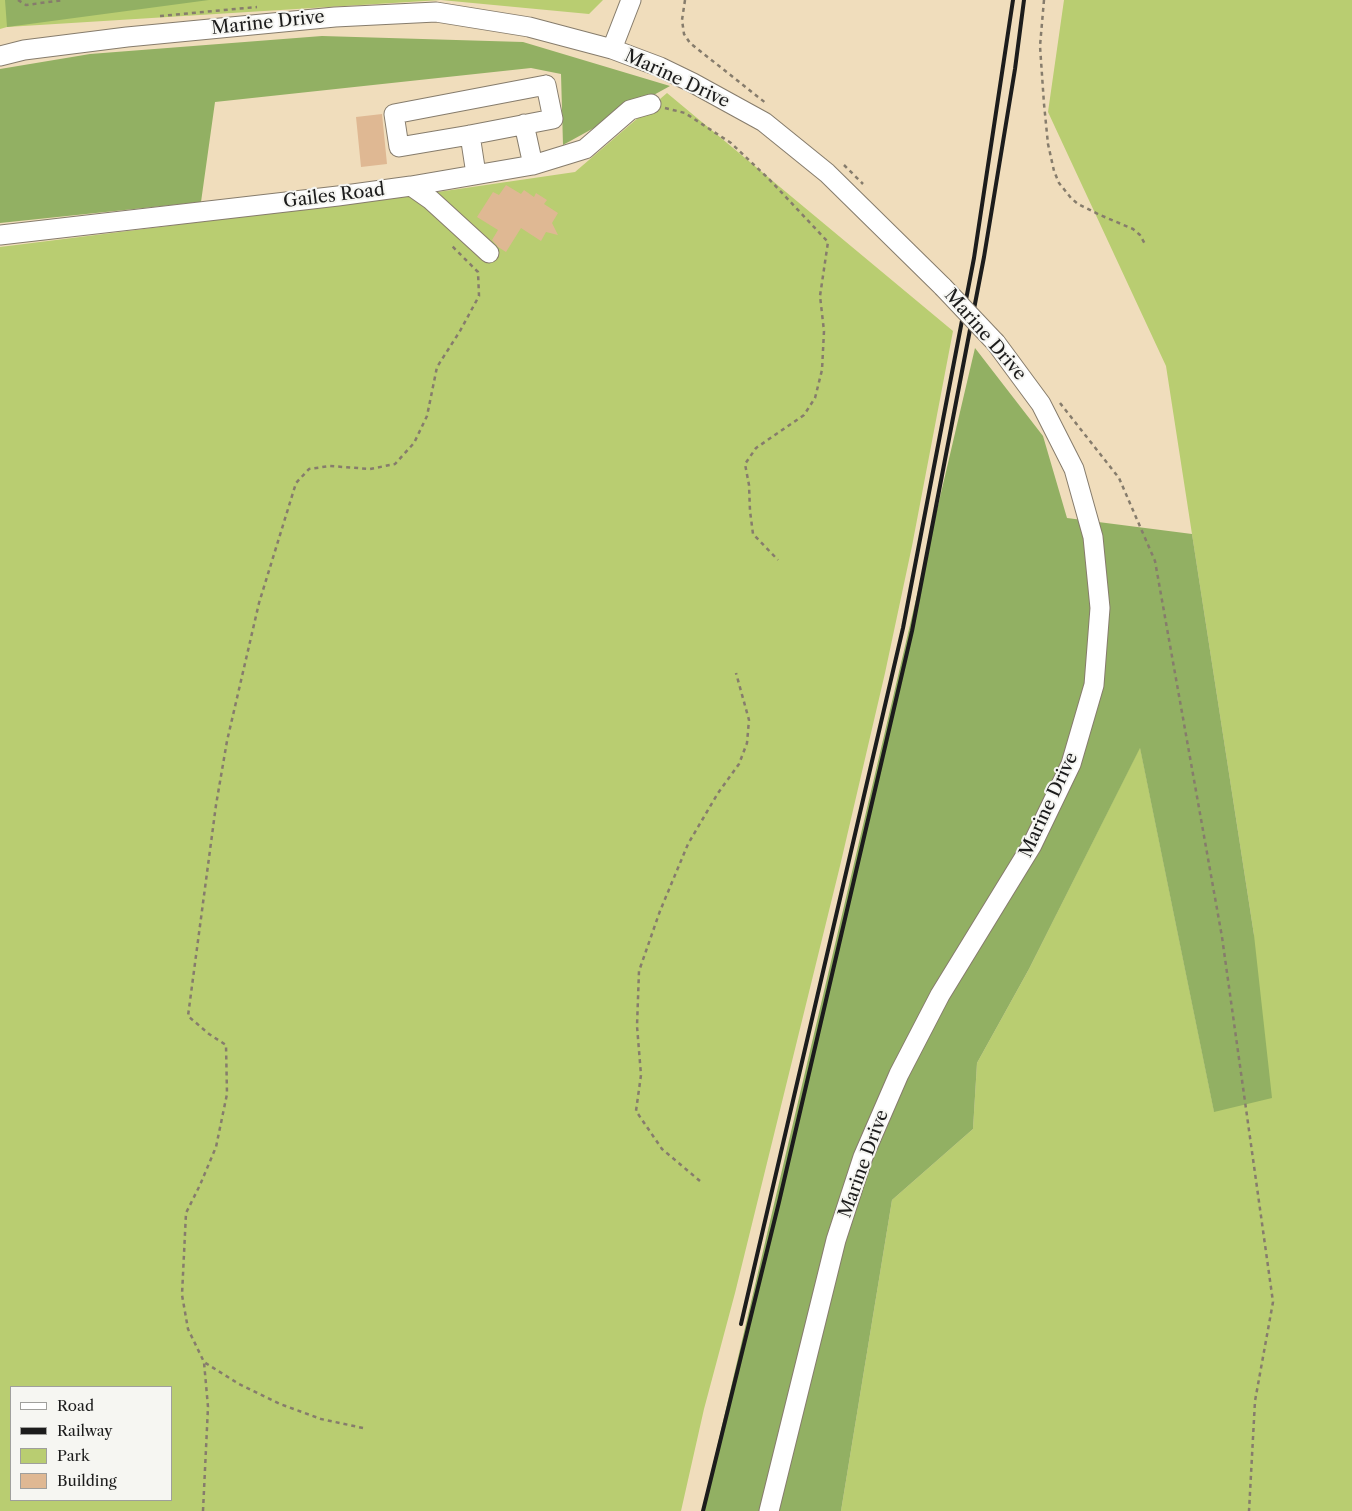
<!DOCTYPE html>
<html>
<head>
<meta charset="utf-8">
<style>
  body { margin:0 }
  #map { position:relative; width:1352px; height:1511px; overflow:hidden; background:#f0ddbc; font-family:"Libre Caslon Text",serif }
  canvas { display:block }
  .legend { position:absolute; left:10px; top:1386px; width:162px; height:115px; box-sizing:border-box; background:#f6f6f2; border:1px solid #9f9f9c; margin:0; padding:6px 9px; list-style:none; font-size:15px; color:#1c1c1c }
  .legend li { display:flex; align-items:center; gap:10px; height:25px }
  .legend b { width:25px; border:1px solid #9f9f9c }
</style>
</head>
<body>
<div id="map">
<canvas width="1352" height="1511"></canvas>
<ul class="legend">
<li><b style="height:6px;background:#fff"></b>Road</li>
<li><b style="height:6px;background:#1c1c1c"></b>Railway</li>
<li><b style="height:14px;background:#b9cd71"></b>Park</li>
<li><b style="height:14px;background:#dfb893"></b>Building</li>
</ul>
</div>
<script>
const ctx = document.querySelector('canvas').getContext('2d');
ctx.lineJoin = 'round';
function paint(path, color) {
  ctx.fillStyle = color;
  ctx.fill(path, 'evenodd');
}
function toPath(rows) {
  const path = new Path2D();
  for (const r of rows) {
    path.moveTo(r[0], r[1]);
    for (let i = 2; i < r.length; i += 2) path.lineTo(r[i], r[i + 1]);
  }
  return path;
}
function stroke(path, color, width, dash) {
  ctx.strokeStyle = color;
  ctx.lineWidth = width;
  ctx.lineCap = dash ? 'butt' : 'round';
  ctx.setLineDash(dash || []);
  ctx.stroke(path);
}
function label(font, color, halo, rows, align = 'center') {
  ctx.font = font + ' "Libre Caslon Text",serif';
  ctx.lineWidth = 4;
  ctx.setLineDash([]);
  ctx.textBaseline = 'middle';
  ctx.strokeStyle = halo;
  ctx.fillStyle = color;
  for (const [text, x, y, turn = 0] of rows) {
    ctx.save();
    ctx.translate(x, y);
    ctx.rotate((+turn || 0) * Math.PI / 180);
    ctx.textAlign = isNaN(turn) ? turn : align;
    if (halo) ctx.strokeText(text, 0, 0);
    ctx.fillText(text, 0, 0);
    ctx.restore();
  }
}
paint(toPath([
  [0,0,603,0,589,14,441,0,7,27,0,29],
  [1064,0,1352,0,1352,1511,841,1511,892,1200,973,1129,977,1063,1029,969,1140,747,1214,1111,1254,935,1166,366,1048,112],
  [667,93,953,331,912,546,885,673,840,866,735,1293,704,1409,681,1511,0,1511,0,247,431,193,575,172],
  [11,1387,171,1387,171,1500,11,1500]
]), '#b9cd71');
paint(toPath([
  [5,0,209,0,7,27],
  [322,36,523,42,670,86,563,145,561,74,531,68,215,102,201,202,0,223,0,69,90,54],
  [975,348,1043,436,1067,518,1192,534,1254,935,1272,1098,1214,1112,1140,748,1029,969,977,1063,973,1129,892,1200,841,1511,702,1511]
]), '#92b063');
paint(toPath([
  [382,114,387,164,361,167,356,117],
  [506,185,521,194,524,190,534,197,536,193,547,200,544,204,558,213,552,223,558,235,546,232,541,241,521,228,506,252,498,247,492,240,498,230,477,217,493,192,499,195]
]), '#dfb893');
const minor = toPath([
  [612,49,631,0],
  [0,56,24,50,127,37,335,17,436,12,529,27,612,49,660,67,693,83,764,122,827,173,943,287],
  [546,85,553,119,470,135,399,147,394,114,546,85],
  [524,124,533,165],
  [470,135,476,174],
  [411,186,431,200,489,253],
  [0,235,338,196,411,186,533,165,585,149,630,110,651,104],
  [769,1511,836,1240,863,1157,899,1074,940,995,1032,845,1071,764,1094,685,1100,608,1093,537,1074,469,1041,404,996,343]
]);
stroke(minor, '#867c6c', 21);
stroke(toPath([
  [18,0,26,5,64,0],
  [685,0,682,20,684,34,690,43,767,104],
  [1044,0,1040,46,1044,104,1048,144,1054,171,1059,183,1071,198,1078,204,1100,215,1133,229,1140,235,1146,246],
  [160,16,257,7],
  [665,108,685,113,731,143,768,178,828,242,820,296,824,331,822,370,815,398,804,415,756,448,745,464,749,485,750,511,753,534,778,560],
  [844,165,863,184],
  [1060,403,1119,478,1155,561,1222,937,1273,1302,1255,1401,1249,1511],
  [700,1181,662,1149,636,1111,641,1075,637,1026,639,971,660,911,688,844,718,793,739,764,747,743,749,720,736,673],
  [363,1428,321,1419,280,1404,239,1384,204,1362,188,1329,182,1295,186,1213,200,1185,216,1147,227,1094,226,1045,209,1034,188,1016,216,805,227,741,259,603,296,483,309,469,330,466,370,469,395,464,414,443,427,416,437,367,460,331,479,296,478,272,452,246],
  [203,1511,208,1407,204,1362]
]), '#867c6c', 2.5, [4, 4]);
stroke(minor, '#fff', 19);
stroke(toPath([
  [741,1324,903,628,974,258,1013,0],
  [703,1511,779,1202,912,631,984,257,1015,69,1024,0]
]), '#1c1c1c', 4);
const minorBridge = toPath([
  [943,287,996,343]
]);
stroke(minorBridge, '#867c6c', 21, []);
stroke(minorBridge, '#fff', 19);
label('18px', '#1c1c1c', '#f6f6f2', [
  ["Marine Drive",268,23,-6],
  ["Marine Drive",677,79,25],
  ["Gailes Road",334,196,-7],
  ["Marine Drive",985,335,49],
  ["Marine Drive",1049,805,-65],
  ["Marine Drive",864,1164,-70]
]);
</script>
</body>
</html>
